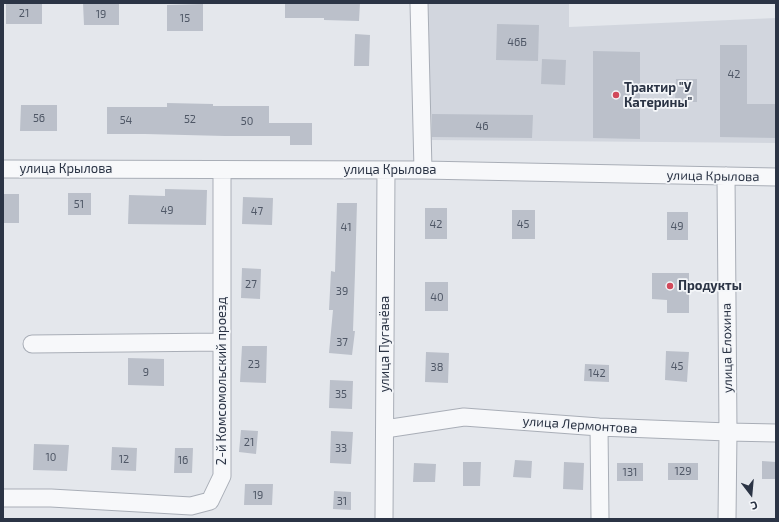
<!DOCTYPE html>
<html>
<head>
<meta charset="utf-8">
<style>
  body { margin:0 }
  #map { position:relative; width:779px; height:522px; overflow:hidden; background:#e4e7ec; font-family:"Exo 2",sans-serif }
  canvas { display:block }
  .frame { position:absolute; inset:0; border:4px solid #2b3445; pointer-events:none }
  .north { position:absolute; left:731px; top:474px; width:40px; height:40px; -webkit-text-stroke:3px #f4f6f9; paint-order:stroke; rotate:164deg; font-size:11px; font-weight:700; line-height:16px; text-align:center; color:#2b3445 }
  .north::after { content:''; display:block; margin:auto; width:14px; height:18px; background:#2b3445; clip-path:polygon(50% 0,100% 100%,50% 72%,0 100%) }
</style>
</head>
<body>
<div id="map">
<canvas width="779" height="522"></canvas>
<div class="frame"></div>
<div class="north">С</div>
</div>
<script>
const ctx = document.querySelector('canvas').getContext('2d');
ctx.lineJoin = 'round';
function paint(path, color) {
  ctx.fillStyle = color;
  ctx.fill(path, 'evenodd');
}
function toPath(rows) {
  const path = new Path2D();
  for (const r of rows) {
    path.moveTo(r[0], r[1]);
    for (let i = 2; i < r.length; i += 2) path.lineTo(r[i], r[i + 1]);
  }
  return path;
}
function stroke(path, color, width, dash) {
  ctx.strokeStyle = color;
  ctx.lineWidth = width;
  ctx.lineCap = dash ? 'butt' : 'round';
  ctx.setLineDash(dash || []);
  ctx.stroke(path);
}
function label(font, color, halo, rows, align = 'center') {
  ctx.font = font + ' "Exo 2",sans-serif';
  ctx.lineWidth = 3.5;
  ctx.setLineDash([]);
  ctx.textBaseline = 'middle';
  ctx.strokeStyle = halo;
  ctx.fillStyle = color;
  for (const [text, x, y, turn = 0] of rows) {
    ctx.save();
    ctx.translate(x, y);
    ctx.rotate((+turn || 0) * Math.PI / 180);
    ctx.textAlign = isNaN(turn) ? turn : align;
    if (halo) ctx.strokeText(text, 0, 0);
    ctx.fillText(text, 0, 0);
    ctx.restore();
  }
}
paint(toPath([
  [427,3,569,3,569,27,776,18,776,143,430,140]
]), '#d2d6de');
paint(toPath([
  [6,3,42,3,42,24,6,24],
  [83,3,119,3,119,25,84,25],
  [285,3,360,3,359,21,324,20,324,18,285,18],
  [203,4,203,31,167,31,167,5],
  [497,24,539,25,538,61,496,60],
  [355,34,370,35,369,66,354,66],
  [720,45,747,45,747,104,776,104,776,138,720,137],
  [593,51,640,52,640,139,593,138],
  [542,59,566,60,565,85,541,84],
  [676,79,697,79,697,102,675,102],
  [167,103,213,104,213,106,269,106,269,123,312,123,312,145,290,145,290,136,225,136,145,134,107,134,107,107,167,107],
  [21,105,57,105,57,131,20,131],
  [432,114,533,115,532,138,432,137],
  [165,189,207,190,206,225,128,224,129,195,165,196],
  [68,193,91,193,91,215,68,215],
  [3,194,19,194,19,223,3,223],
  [243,197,273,198,272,225,242,224],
  [337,203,357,203,355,273,353,331,355,331,352,355,329,353,333,310,329,310,331,271,335,272],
  [425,208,447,208,447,239,425,239],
  [512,210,535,210,535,239,512,239],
  [667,212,688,212,688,240,667,240],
  [242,268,261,269,260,299,241,298],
  [652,273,689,273,689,313,667,313,667,300,652,299],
  [425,282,448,282,448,311,425,311],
  [242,346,267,346,266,383,240,382],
  [666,351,689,352,687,382,665,380],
  [426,352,449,353,448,383,425,382],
  [128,358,164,359,164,386,128,385],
  [585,364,609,365,609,382,584,381],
  [330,380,353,381,352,409,329,408],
  [241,430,258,431,256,454,239,452],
  [331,431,353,432,351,464,330,463],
  [34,444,69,445,67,471,33,470],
  [112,447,137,448,136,471,111,470],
  [175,448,193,448,192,473,174,473],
  [515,460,532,461,531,478,513,477],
  [762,461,776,462,776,479,762,479],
  [463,462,481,462,480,486,463,486],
  [564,462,584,463,583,490,563,489],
  [414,463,436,464,435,482,413,482],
  [617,463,643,463,643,481,617,481],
  [668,463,698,463,698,480,668,480],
  [245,484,273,484,272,505,244,505],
  [334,491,351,492,351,510,333,509]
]), '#bbc0ca');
const minor = toPath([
  [419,3,423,170],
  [3,169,423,170,776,177],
  [726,176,728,432,727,519],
  [32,344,222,342],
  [599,427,600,519],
  [385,429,464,417,599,427,728,432,776,433],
  [3,498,51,498,191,506,210,501,222,476,222,170],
  [384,519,386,170]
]);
stroke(minor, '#a9aeb7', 19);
stroke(minor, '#f7f8fa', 17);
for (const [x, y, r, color] of [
  [616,95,4,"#d1495b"],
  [670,286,4,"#d1495b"]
]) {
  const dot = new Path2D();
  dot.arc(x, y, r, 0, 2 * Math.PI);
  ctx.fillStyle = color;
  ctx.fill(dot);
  stroke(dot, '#f4f6f9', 1.5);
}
label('11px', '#4f5766', null, [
  ["21",24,13],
  ["19",101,14],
  ["15",185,18],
  ["46Б",517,42],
  ["42",734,74],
  ["56",39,118],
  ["52",190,119],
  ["54",126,120],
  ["50",247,121],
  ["46",482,126],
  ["51",79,204],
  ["49",167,210],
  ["47",257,211],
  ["42",436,224],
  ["45",523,224],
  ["49",677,226],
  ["41",346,227],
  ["27",251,284],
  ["39",342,291],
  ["40",437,297],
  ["37",342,342],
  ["23",254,364],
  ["45",677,366],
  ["38",437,367],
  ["9",146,372],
  ["142",597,373],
  ["35",341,394],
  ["21",249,442],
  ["33",341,448],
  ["10",51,457],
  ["12",124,459],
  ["16",183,460],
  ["129",683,471],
  ["131",630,472],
  ["19",258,495],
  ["31",342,501]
]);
label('bold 13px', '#2b3445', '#f4f6f9', [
  ["Трактир \"У",624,88],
  ["Катерины\"",624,103],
  ["Продукты",678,286]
], 'left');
label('13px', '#2b3445', '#f4f6f9', [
  ["улица Крылова",66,169],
  ["улица Крылова",390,170],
  ["улица Крылова",713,176,1],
  ["улица Пугачёва",385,344,-90],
  ["улица Елохина",727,348,-91],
  ["2-й Комсомольский проезд",222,381,-90],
  ["улица Лермонтова",580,425,4]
]);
</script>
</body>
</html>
